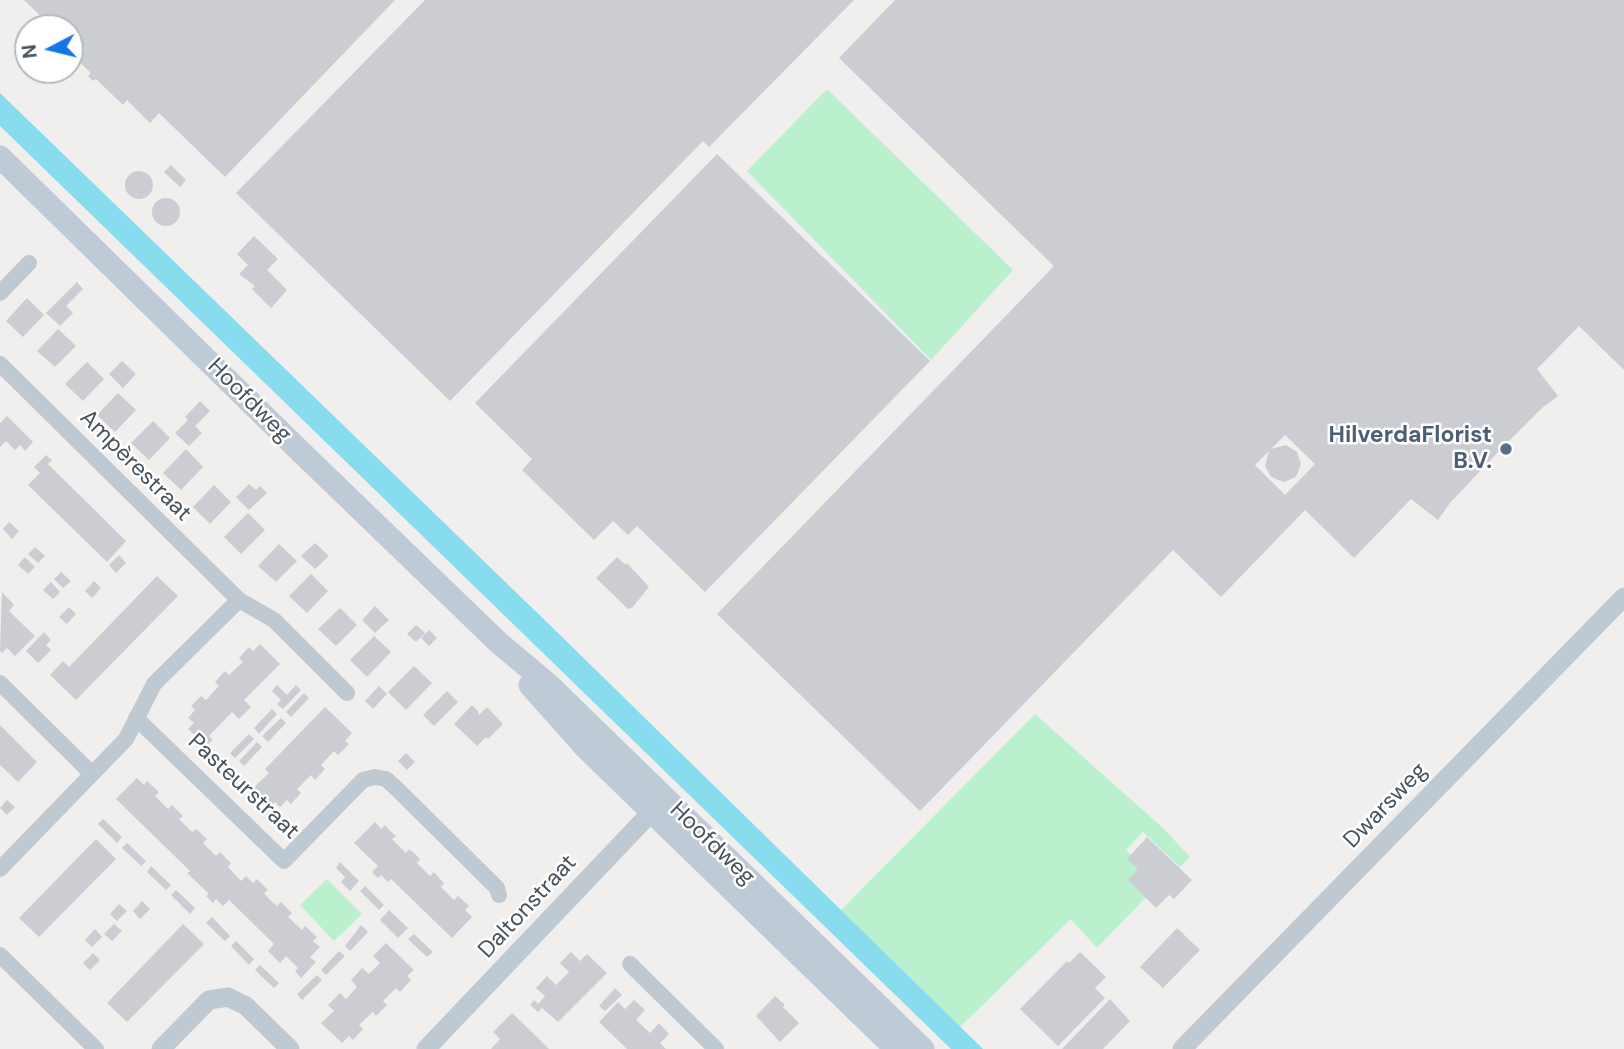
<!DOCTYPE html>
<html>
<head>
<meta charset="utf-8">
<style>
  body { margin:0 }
  #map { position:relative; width:1624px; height:1049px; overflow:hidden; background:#f1eeee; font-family:"DM Sans",sans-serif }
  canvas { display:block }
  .north { position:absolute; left:14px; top:14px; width:70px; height:70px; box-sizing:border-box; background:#fff; border:2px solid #b5babe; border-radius:50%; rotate:263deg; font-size:19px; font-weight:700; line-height:28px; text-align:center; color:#46525c }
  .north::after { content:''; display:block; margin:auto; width:24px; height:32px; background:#1476e4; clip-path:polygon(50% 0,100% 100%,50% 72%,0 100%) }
</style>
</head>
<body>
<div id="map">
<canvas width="1624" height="1049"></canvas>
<div class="north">N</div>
</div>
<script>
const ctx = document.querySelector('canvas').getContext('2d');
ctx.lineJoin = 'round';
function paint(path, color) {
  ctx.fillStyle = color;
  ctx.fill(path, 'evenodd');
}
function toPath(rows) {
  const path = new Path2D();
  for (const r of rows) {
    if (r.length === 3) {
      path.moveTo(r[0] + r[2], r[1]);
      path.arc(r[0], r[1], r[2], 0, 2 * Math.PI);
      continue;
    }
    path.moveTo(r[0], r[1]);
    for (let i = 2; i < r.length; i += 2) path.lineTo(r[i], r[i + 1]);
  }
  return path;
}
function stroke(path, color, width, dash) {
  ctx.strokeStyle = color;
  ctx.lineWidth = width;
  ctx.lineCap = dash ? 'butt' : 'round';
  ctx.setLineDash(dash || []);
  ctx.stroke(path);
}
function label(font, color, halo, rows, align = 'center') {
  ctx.font = font + ' "DM Sans",sans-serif';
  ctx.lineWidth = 5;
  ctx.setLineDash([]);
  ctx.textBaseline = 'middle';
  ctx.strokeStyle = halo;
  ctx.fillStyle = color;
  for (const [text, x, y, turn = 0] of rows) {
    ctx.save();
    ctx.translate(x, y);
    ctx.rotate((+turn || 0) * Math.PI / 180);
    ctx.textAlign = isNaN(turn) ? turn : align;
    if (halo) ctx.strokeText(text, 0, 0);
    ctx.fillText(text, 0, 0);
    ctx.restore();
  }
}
paint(toPath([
  [827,89,1013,270,931,360,747,171],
  [1035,714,1164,829,1190,857,1180,867,1143,832,1126,850,1141,866,1147,896,1097,948,1071,919,960,1027,841,910],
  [327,879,362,914,334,941,300,905]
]), '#bbf0ce');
paint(toPath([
  [0,93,557,632,983,1049,951,1049,0,126]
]), '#87dcee');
paint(toPath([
  [24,0,395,0,225,177,159,113,150,123,127,100,123,105,96,79,93,81,88,76,91,73,70,53,70,28,53,28],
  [425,0,854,0,709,147,703,141,450,401,236,193],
  [895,0,1624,0,1624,370,1579,326,1537,369,1558,396,1542,408,1506,444,1507,451,1503,454,1498,452,1450,503,1438,520,1411,499,1354,558,1305,510,1221,597,1173,550,920,811,717,614,1054,266,839,58],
  [1285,435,1315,464,1285,495,1255,465,1269,451,1265,466,1271,477,1284,482,1296,477,1301,464,1297,452,1286,445,1271,449],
  [717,154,930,361,705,592,637,526,628,535,613,521,594,540,522,470,532,459,475,403],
  [171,165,186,180,180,187,164,172],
  [139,185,14],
  [166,212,14],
  [254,236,278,259,267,270,287,290,271,308,252,289,255,286,239,274,248,265,237,254],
  [77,282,83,289,66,306,73,313,60,326,46,313],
  [27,298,44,315,23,337,6,321],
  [58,329,76,346,55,367,37,351],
  [122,361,136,374,123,388,109,374],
  [87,362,104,379,83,401,65,384],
  [118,393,136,410,115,432,97,415],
  [200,401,210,411,195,426,202,433,189,446,175,433,188,420,185,417],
  [7,416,33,442,25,451,20,445,15,450,6,441,0,447,0,423],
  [153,421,170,438,149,460,131,443],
  [186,449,203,467,181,490,163,473],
  [46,455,52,460,48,464,126,541,107,562,28,485,40,473,34,467],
  [249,484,256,490,260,486,267,493,249,510,236,497],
  [214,485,231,502,210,524,193,507],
  [248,513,265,530,241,554,224,537],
  [9,522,19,531,12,539,3,529],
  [315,543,329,556,315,569,301,556],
  [279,544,297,561,276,582,258,566],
  [35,547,45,556,38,563,28,554],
  [119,555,126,563,116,573,109,565],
  [25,557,35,567,28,574,18,565],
  [617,557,626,565,627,563,649,587,632,608,628,609,596,578],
  [61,572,71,581,63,588,54,579],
  [311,574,328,591,307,613,289,596],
  [157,576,178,596,76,700,50,675,63,661,69,667],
  [94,581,101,588,92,598,85,591],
  [51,582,60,592,53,599,43,590],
  [2,592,14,605,9,611,35,636,15,656,7,648,2,653,0,651],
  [375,606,389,620,375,633,362,620],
  [69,607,76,614,67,624,59,617],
  [340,608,357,625,336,646,318,629],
  [416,625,425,633,416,642,407,634],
  [429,630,437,638,429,646,421,638],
  [44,632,51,640,46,645,51,650,38,663,26,651],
  [374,636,391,652,367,677,350,660],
  [260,644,280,664,244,700,251,707,239,719,232,712,209,736,213,740,206,746,188,729,194,723,188,718,195,710,191,706,201,696,206,700,219,686,215,682,225,671,229,675,243,662,239,658,249,647,253,651],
  [414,666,432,683,406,710,388,692],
  [277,685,287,695,296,685,301,690,283,709,277,704,281,700,272,691],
  [379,686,387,694,373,709,365,701],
  [447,691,458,702,434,726,423,715],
  [304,693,309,698,291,717,286,712],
  [472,705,478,711,479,715,487,707,503,724,488,739,486,737,477,746,454,724],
  [325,707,352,733,345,741,349,744,338,755,334,751,321,765,325,769,315,780,311,775,297,789,301,793,291,804,287,800,280,807,275,802,269,808,251,790,269,773,265,769],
  [272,709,277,714,259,734,254,728],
  [281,718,286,723,268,742,262,736],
  [0,725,37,762,18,782,0,765],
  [249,734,254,739,235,758,230,753],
  [257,742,262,747,244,766,239,761],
  [406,753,415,762,407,770,398,761],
  [137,778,144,785,147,781,159,792,155,796,168,809,172,805,183,816,179,819,192,832,196,829,207,839,203,843,216,856,220,852,231,863,228,867,241,881,246,876,253,883,257,879,268,890,264,893,270,900,277,906,281,902,292,913,288,917,302,930,305,926,317,937,313,941,320,947,310,957,316,962,301,978,295,971,298,968,286,956,280,963,268,951,274,944,229,900,223,906,216,899,213,903,206,896,209,894,187,873,190,871,116,799],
  [7,800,15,807,7,815,0,808],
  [103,819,122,837,117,843,98,824],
  [375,822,381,829,385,825,390,831,396,836,392,839,406,853,409,849,415,854,420,859,417,863,430,876,434,872,439,878,444,883,441,887,454,900,458,896,469,906,465,910,472,917,452,938,391,879,388,882,381,875,378,878,372,872,378,866,354,843],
  [1147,837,1192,880,1174,899,1169,895,1156,908,1128,880,1138,869,1127,859],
  [96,839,116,859,39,937,19,918],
  [127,843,146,861,141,866,122,848],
  [340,862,359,881,350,891,341,882,345,877,336,868],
  [151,866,171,885,166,890,147,872],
  [365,886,384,905,379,910,360,891],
  [176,890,195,908,190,914,171,895],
  [142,901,150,909,140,919,133,911],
  [119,904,127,911,117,921,110,914],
  [389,910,408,928,398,938,380,920],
  [212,917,230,936,225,941,206,923],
  [114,924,122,931,112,941,104,934],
  [183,924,204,944,127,1022,107,1003],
  [361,925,368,932,350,951,345,946],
  [1177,928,1200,950,1163,988,1140,967],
  [95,929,102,937,92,947,85,940],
  [414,934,433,952,427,957,408,939],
  [236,941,254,959,249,965,231,946],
  [386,943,414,970,407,976,411,980,400,992,396,988,383,1001,387,1005,376,1016,373,1012,359,1025,363,1029,353,1040,349,1036,342,1043,321,1023,334,1011,328,1005,340,993,346,999,357,987,351,980,362,968,369,974,380,963,373,956],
  [339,951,345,956,326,975,321,970],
  [571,952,580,961,587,954,607,973,558,1022,542,1008,538,1012,530,1005,534,1000,538,1004,545,996,536,988,547,976,556,985,569,972,560,963],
  [1080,952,1106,977,1095,988,1105,998,1058,1046,1020,1009,1067,961,1069,963],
  [93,953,100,960,90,970,83,963],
  [260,965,279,983,274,988,255,970],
  [317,975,322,980,302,1000,297,994],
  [615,988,622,995,605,1011,599,1006],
  [775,996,785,1005,783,1007,799,1023,780,1042,756,1016],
  [1110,999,1130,1021,1103,1049,1062,1049],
  [634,1000,645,1010,636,1020,650,1033,659,1023,669,1034,660,1043,666,1049,627,1049,599,1022,618,1002,625,1009],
  [512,1013,537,1037,549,1049,491,1049,500,1039,493,1032]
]), '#cbcdd3');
stroke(toPath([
  [0,293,29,263],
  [0,364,239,600,274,620,347,693],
  [0,683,92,774],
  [136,718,284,861,363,780,375,777,386,779,396,788,497,888,499,895],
  [0,869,126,739,154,684,239,600],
  [0,955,96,1049],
  [630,964,716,1049]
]), '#bec9d1', 16);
stroke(toPath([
  [161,1049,209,1000,228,997,246,1006,290,1049],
  [426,1049,662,801],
  [1182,1049,1624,597]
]), '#bec9d1', 19);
stroke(toPath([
  [0,157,303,454,499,643,548,684,923,1049],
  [530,685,586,748,896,1049]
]), '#becad6', 23);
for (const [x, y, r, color] of [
  [1506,449,7,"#5c6f8a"]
]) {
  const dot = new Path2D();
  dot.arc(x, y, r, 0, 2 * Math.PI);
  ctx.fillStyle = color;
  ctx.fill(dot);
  stroke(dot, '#fff', 2.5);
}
label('23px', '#46525c', '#fff', [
  ["Hoofdweg",249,401,45],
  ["Ampèrestraat",135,466,45],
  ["Pasteurstraat",243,787,43],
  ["Dwarsweg",1386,806,-46],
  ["Hoofdweg",712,844,44],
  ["Daltonstraat",528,907,-47]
]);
label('bold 23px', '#4e5e75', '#fff', [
  ["HilverdaFlorist",1492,436],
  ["B.V.",1492,462]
], 'right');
</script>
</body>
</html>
